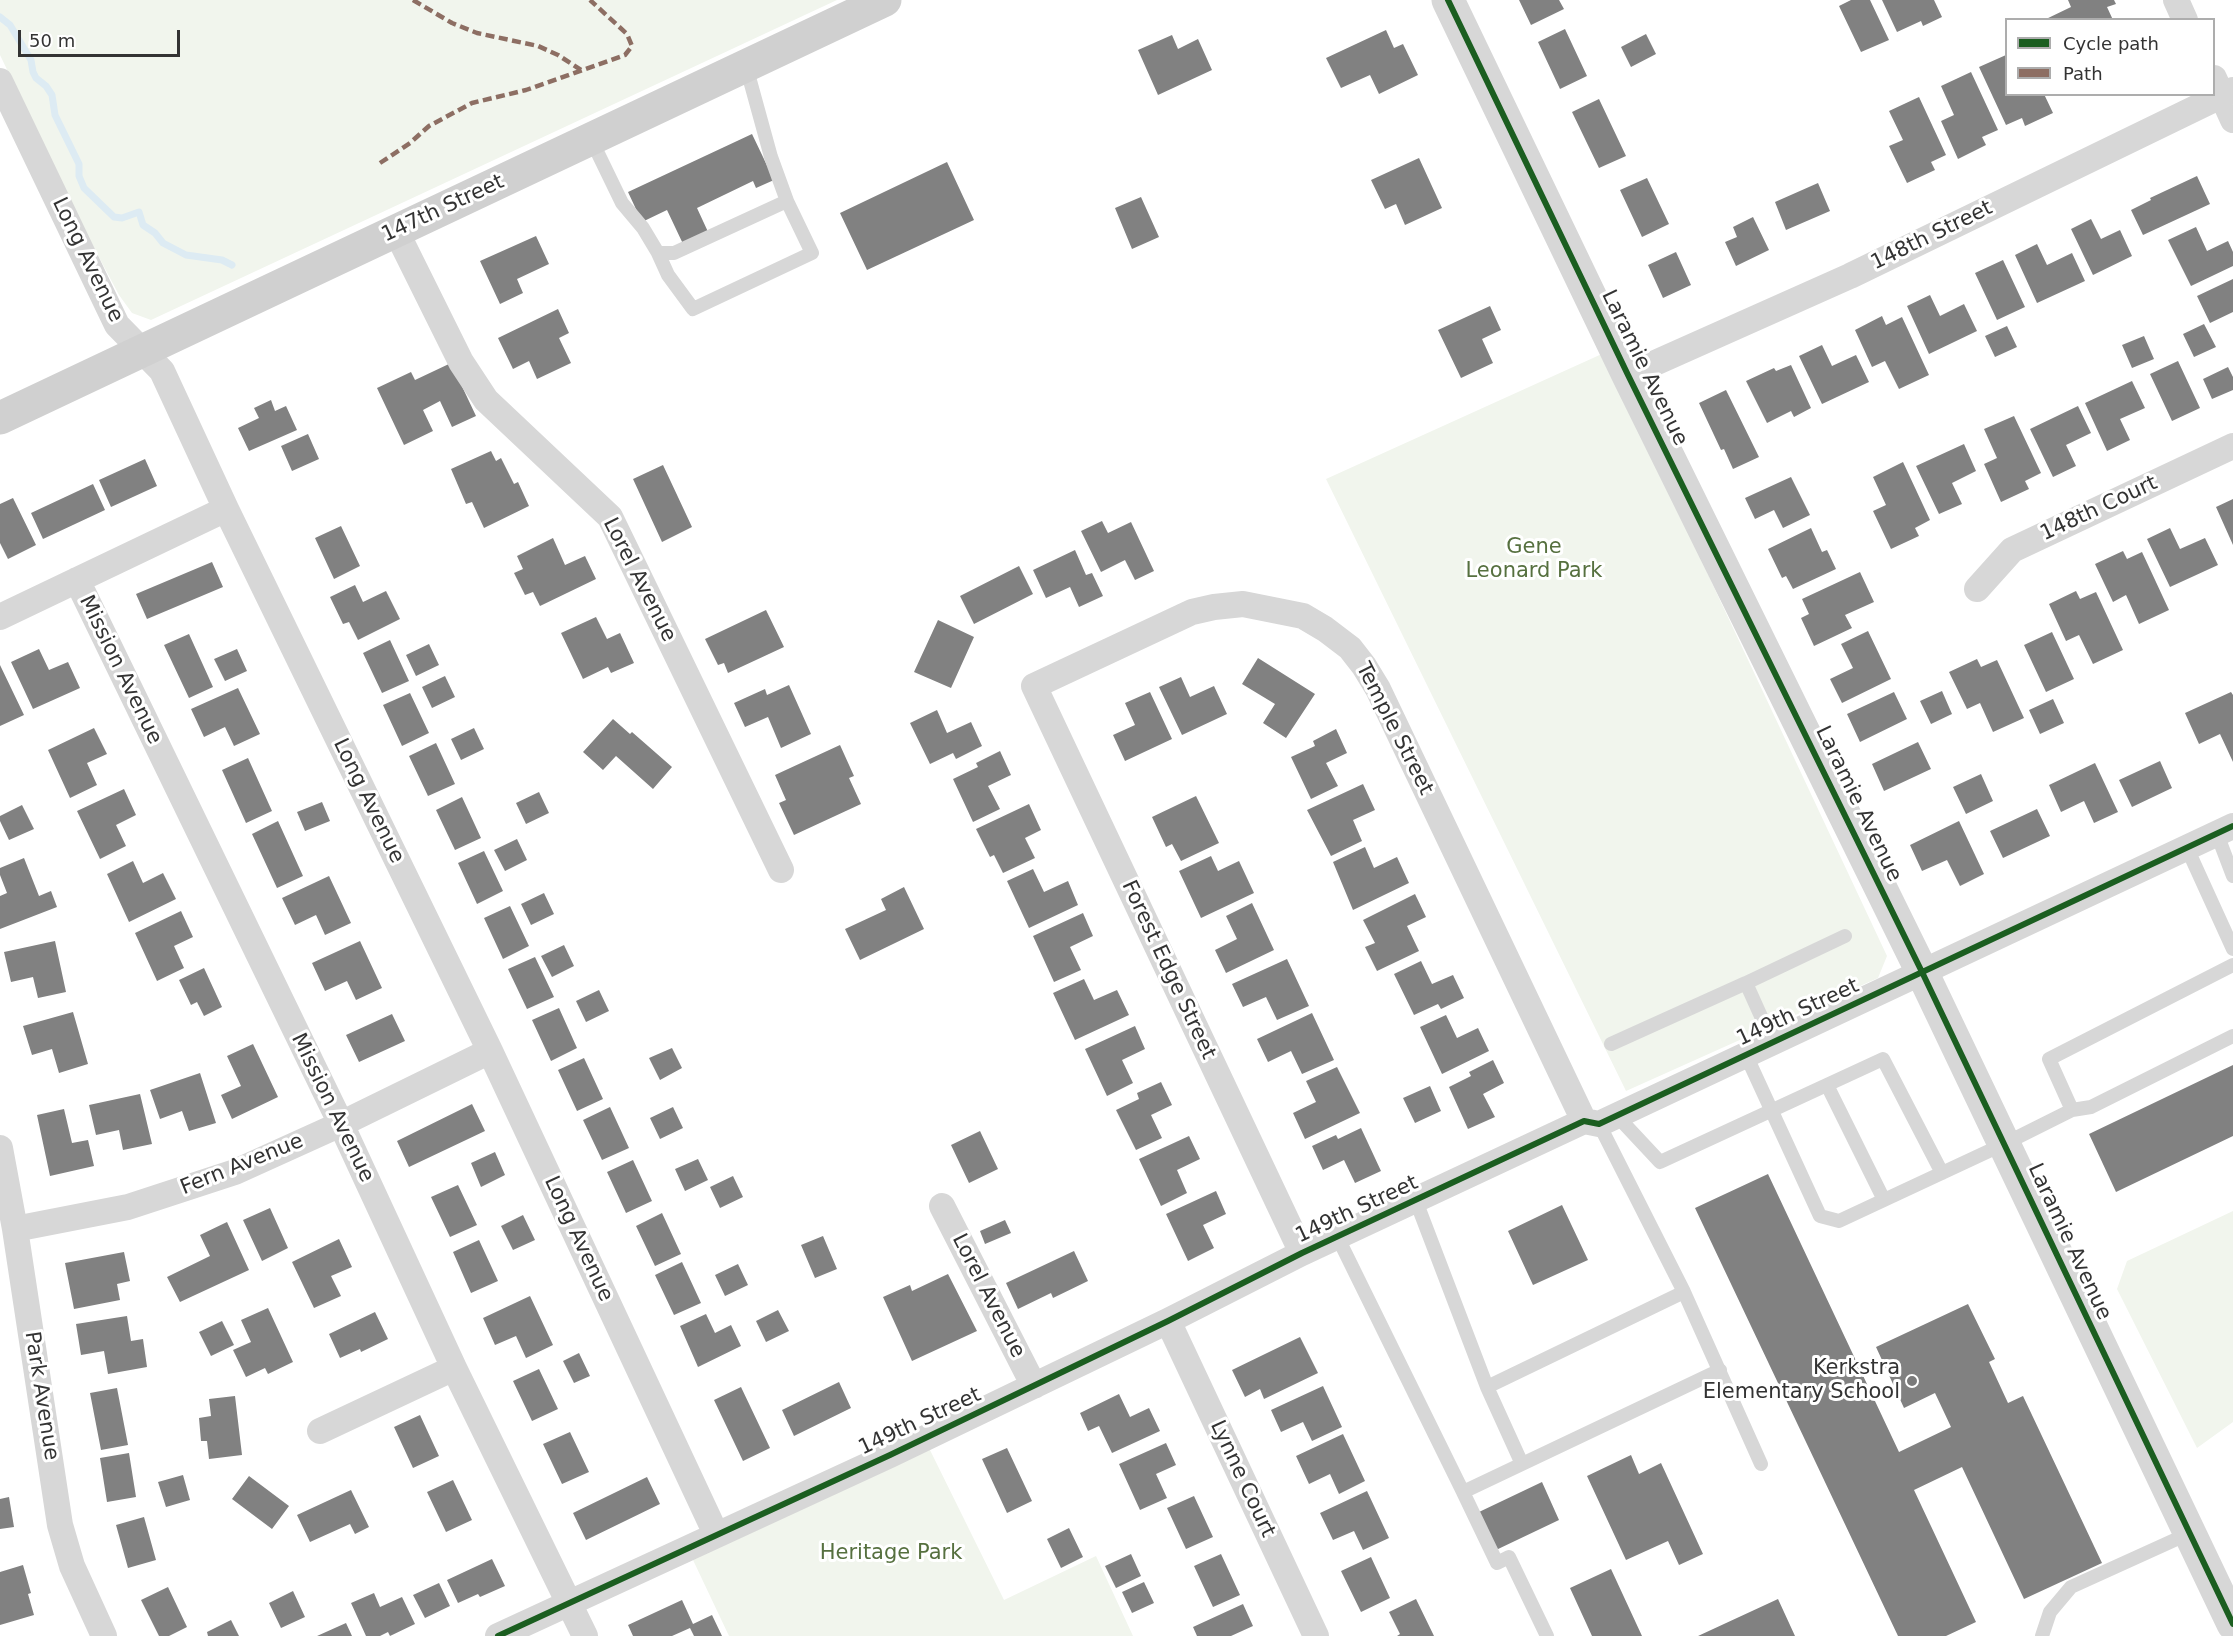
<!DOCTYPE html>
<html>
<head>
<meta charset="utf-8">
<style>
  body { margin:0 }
  #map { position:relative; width:2233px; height:1636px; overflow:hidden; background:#fff; font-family:"DejaVu Sans",sans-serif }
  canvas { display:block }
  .legend { position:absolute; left:2005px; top:18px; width:210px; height:78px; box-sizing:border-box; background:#fff; border:2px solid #adadad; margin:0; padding:8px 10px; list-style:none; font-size:18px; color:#333 }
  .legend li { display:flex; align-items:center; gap:12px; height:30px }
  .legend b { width:30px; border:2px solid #adadad }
  .scale { position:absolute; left:18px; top:30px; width:162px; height:27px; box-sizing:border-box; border:3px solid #333; border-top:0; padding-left:8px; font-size:18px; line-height:21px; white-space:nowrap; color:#333; -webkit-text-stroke:4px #fff; paint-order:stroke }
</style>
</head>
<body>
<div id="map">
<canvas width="2233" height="1636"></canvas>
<ul class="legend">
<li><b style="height:8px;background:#1b5e20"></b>Cycle path</li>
<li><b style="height:8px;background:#8d6e63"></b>Path</li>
</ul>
<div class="scale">50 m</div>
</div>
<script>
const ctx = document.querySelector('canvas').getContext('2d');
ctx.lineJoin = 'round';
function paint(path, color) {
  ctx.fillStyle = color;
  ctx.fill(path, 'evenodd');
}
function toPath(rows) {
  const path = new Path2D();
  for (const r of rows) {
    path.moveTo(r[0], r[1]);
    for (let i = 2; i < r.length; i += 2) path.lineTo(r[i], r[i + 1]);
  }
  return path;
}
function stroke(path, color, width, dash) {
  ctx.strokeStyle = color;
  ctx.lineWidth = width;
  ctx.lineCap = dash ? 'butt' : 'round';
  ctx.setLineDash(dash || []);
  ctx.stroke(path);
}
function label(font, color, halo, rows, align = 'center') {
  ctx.font = font + ' "DejaVu Sans",sans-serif';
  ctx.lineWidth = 6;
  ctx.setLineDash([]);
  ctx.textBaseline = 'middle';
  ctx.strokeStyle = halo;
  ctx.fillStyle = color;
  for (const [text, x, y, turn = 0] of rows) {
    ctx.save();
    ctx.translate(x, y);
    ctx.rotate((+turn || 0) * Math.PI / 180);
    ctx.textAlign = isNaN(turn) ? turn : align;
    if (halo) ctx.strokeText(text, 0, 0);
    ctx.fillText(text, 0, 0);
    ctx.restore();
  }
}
paint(toPath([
  [0,0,837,0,151,320,132,313,119,295,84,229,0,55],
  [1604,353,1887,956,1878,978,1626,1091,1326,479],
  [2233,1211,2233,1422,2197,1448,2117,1289,2127,1261],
  [928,1446,1004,1600,1096,1556,1133,1636,729,1636,693,1560]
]), '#f1f5ed');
stroke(toPath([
  [0,17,10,25,31,60,33,72,36,78,46,86,52,95,55,115,79,164,79,176,84,188,114,217,122,218,139,212,143,225,155,233,163,243,186,255,222,260,232,265]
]), '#ddebf3', 7);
paint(toPath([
  [1519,0,1559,0,1564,9,1531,25],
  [1851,0,1870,0,1889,40,1861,52,1839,6],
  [1882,0,1934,0,1942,17,1923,26,1921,21,1897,32],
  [2068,0,2114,0,2116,4,2107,7,2113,20,2044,20,2071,7],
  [1565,29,1587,76,1560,89,1538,42],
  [1386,30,1394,48,1403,44,1418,75,1379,94,1370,75,1341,88,1326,58],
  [1646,34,1656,54,1631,67,1621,47],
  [1172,35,1178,49,1198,39,1212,70,1158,95,1138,50],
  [2006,55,2006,94,2044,94,2053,113,2025,126,2022,118,2006,125,1979,67],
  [1971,72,1998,130,1982,137,1986,145,1958,159,1941,121,1954,115,1941,86],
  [1919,97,1946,155,1931,162,1935,170,1907,183,1889,146,1903,140,1889,111],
  [1599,99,1626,156,1599,168,1572,112],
  [752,134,774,180,756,188,753,181,697,208,709,234,684,246,667,210,642,222,628,192],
  [1419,158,1442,208,1405,225,1396,204,1385,209,1371,180],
  [947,162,974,220,867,270,840,213],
  [2197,176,2210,204,2143,235,2131,210,2151,200,2150,198],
  [1647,178,1669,224,1642,237,1620,190],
  [1818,183,1830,211,1786,230,1775,202],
  [1141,197,1159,237,1132,249,1115,208],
  [1753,217,1769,250,1736,266,1725,242,1737,237,1733,227],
  [2091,219,2101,239,2120,230,2132,256,2093,275,2071,229],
  [2196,227,2207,251,2228,241,2233,252,2233,266,2191,286,2168,240],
  [536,236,549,264,517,279,523,293,500,304,480,261],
  [2037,244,2047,265,2072,253,2085,281,2037,303,2015,255],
  [1676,252,1691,285,1663,298,1648,265],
  [2003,260,2025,307,1997,320,1975,273],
  [2233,279,2233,312,2210,323,2197,296],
  [1930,295,1940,316,1964,304,1977,331,1929,354,1907,306],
  [1490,306,1501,330,1482,339,1493,363,1461,378,1438,330],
  [558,309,569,333,559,338,571,363,537,379,529,361,513,369,498,338],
  [1882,316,1886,325,1902,317,1929,375,1899,389,1885,361,1872,367,1855,330],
  [2204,324,2216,347,2194,357,2183,334],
  [2007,326,2017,347,1995,357,1985,336],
  [2144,336,2154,359,2132,368,2122,345],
  [1822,345,1832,366,1856,355,1869,382,1822,404,1799,356],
  [2178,361,2200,408,2172,421,2150,374],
  [451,363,476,416,452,427,440,401,423,410,433,431,404,445,377,388,411,372,415,380],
  [1791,365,1811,408,1794,417,1791,411,1767,423,1746,381,1774,368,1776,371],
  [2228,367,2233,377,2233,390,2212,399,2203,379],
  [2132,381,2145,408,2120,419,2130,440,2107,451,2085,403],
  [1726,390,1759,457,1733,469,1724,449,1721,450,1699,403],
  [271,400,275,411,286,406,297,430,249,451,238,428,259,418,254,408],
  [2078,406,2091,433,2066,445,2076,466,2053,477,2030,429],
  [2014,416,2041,473,2025,481,2029,489,2001,502,1984,464,1997,458,1984,429],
  [308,434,319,459,292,471,281,446],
  [1964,444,1976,471,1952,483,1962,504,1939,514,1916,466],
  [491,451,496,461,501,458,514,484,518,482,529,506,484,528,472,502,466,504,451,469],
  [145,459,157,486,111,507,99,480],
  [1903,462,1930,520,1915,528,1919,536,1891,549,1873,511,1886,505,1873,477],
  [663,465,692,527,662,542,633,479],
  [1791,477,1810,515,1783,528,1774,510,1755,519,1745,498],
  [93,484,105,510,43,539,31,513],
  [13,498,36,545,8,559,0,543,0,504],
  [2233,499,2233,545,2216,507],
  [1102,521,1108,533,1131,522,1154,571,1135,580,1125,560,1101,572,1081,531],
  [341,526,360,566,334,579,315,538],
  [1811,528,1822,552,1827,550,1836,569,1793,589,1786,576,1782,578,1768,549],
  [2170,528,2180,549,2205,538,2218,565,2170,587,2147,539],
  [553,538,565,565,585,556,596,579,540,606,533,592,525,595,514,573,523,569,517,556],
  [1075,550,1086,575,1092,573,1103,596,1079,607,1070,587,1046,598,1033,570],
  [2123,551,2127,559,2142,552,2169,610,2139,624,2126,595,2113,602,2095,564],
  [212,562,223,587,147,619,136,594],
  [1019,566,1033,594,974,624,960,596],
  [1860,572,1874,602,1845,615,1852,628,1814,646,1801,618,1809,614,1802,599],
  [355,585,363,602,386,591,400,619,358,640,349,622,343,624,330,597],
  [2076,591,2080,599,2096,592,2123,650,2093,664,2079,635,2066,641,2049,604],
  [766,610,784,647,728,673,724,663,718,665,705,639],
  [596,617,607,639,620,633,634,663,611,673,608,667,583,679,561,633],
  [938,620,974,637,951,688,914,672],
  [1868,631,1891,679,1842,703,1830,679,1853,668,1841,644],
  [2052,632,2074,679,2046,692,2024,645],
  [189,634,213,687,189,698,164,645],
  [390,640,409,681,382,693,363,653],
  [429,644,439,665,416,676,406,655],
  [39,649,49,670,68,662,80,688,33,709,11,662],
  [237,649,247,671,225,681,214,659],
  [1258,658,1315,694,1286,738,1263,723,1275,704,1242,684],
  [1977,659,1981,667,1997,660,2024,718,1993,732,1980,703,1967,709,1949,672],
  [0,665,24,715,0,726],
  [445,676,455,697,432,708,422,687],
  [1181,677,1190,697,1214,686,1227,714,1182,735,1159,687],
  [789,685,811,734,781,748,768,717,745,727,734,703,765,689,767,695],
  [238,688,260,734,234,746,225,727,204,737,191,709],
  [1942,691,1952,714,1931,724,1920,701],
  [1150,692,1172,739,1125,761,1113,735,1135,725,1125,703],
  [1894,692,1907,719,1860,742,1847,714],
  [2231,692,2233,695,2233,762,2220,734,2199,744,2185,713],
  [410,693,429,733,402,746,383,705],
  [2053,699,2064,723,2040,734,2029,710],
  [937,710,947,733,971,722,982,746,956,759,953,753,930,764,910,723],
  [613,719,630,734,632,732,672,767,653,789,616,756,603,770,583,752],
  [94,728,107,754,87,763,97,785,70,798,48,750],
  [474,728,484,749,461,760,451,739],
  [1336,729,1347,753,1326,763,1338,786,1311,799,1291,757,1315,746,1313,741],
  [1918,742,1931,769,1884,791,1872,764],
  [436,743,455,784,428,796,409,756],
  [840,745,854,776,849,778,861,804,794,835,779,803,786,800,775,775],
  [1000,751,1011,775,988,786,1000,809,973,822,953,779,978,767,976,763],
  [248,758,272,811,246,823,222,770],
  [2160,761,2172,788,2132,807,2119,780],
  [2095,763,2118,812,2094,823,2084,801,2061,812,2049,785],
  [1981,774,1993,801,1966,814,1953,787],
  [1363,784,1375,810,1353,820,1362,841,1331,856,1307,810],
  [124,789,136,815,116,825,126,846,100,859,77,811],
  [539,792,549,813,526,824,516,803],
  [1196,796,1219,843,1181,861,1172,844,1166,847,1152,817],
  [462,797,481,838,455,850,436,810],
  [322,802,330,821,305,831,297,812],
  [1029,804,1041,830,1025,838,1035,858,1003,873,994,855,990,857,976,829],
  [22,805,34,829,9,840,0,821,0,816],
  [2037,809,2050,836,2003,858,1990,831],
  [278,821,303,876,277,888,252,834],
  [1959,821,1984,874,1960,886,1947,860,1922,871,1910,845],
  [517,839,527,860,505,871,494,850],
  [1365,847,1374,868,1397,857,1409,883,1353,910,1333,862],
  [484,851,503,891,477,904,458,863],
  [1211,856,1218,871,1239,861,1254,893,1201,918,1179,871],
  [24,858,39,896,51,891,57,907,0,929,0,896,7,893,0,875,0,868],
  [133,861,143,883,163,873,176,899,129,922,107,874],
  [1033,869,1044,892,1068,881,1078,905,1029,928,1007,881],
  [329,876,351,923,325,935,316,915,295,925,282,898],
  [904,887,924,929,860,960,845,929,886,910,881,899],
  [544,893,554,914,531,925,521,904],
  [1415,894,1426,917,1407,926,1419,951,1377,971,1365,947,1375,943,1363,920],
  [1252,903,1274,950,1226,973,1215,950,1237,939,1226,916],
  [510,906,529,946,503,959,484,918],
  [181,911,193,937,174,946,184,968,157,981,135,933],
  [1083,913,1093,936,1070,947,1081,970,1054,982,1033,936],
  [55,941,66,992,38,998,33,977,11,982,4,952],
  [360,941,382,988,356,1000,347,981,325,991,312,963],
  [564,945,574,966,552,977,541,956],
  [535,957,554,997,527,1009,508,969],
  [1287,959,1309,1006,1277,1020,1266,997,1243,1007,1232,984],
  [1421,961,1432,984,1453,975,1464,998,1441,1009,1438,1004,1414,1015,1394,974],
  [204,968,222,1007,204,1016,197,1002,191,1005,179,980],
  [1084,979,1094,1000,1117,990,1129,1015,1075,1040,1053,993],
  [599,990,609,1011,586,1022,576,1001],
  [559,1008,577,1048,551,1061,532,1020],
  [73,1012,88,1064,59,1073,52,1049,32,1055,23,1026],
  [1312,1013,1334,1060,1302,1074,1291,1051,1268,1062,1257,1039],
  [392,1014,405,1041,359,1062,346,1035],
  [1446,1015,1457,1038,1478,1028,1489,1051,1442,1074,1420,1027],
  [1135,1026,1145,1049,1122,1060,1133,1083,1107,1096,1085,1049],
  [253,1044,278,1097,232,1119,221,1095,241,1086,227,1056],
  [672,1048,682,1068,660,1080,649,1058],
  [584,1058,603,1099,577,1111,558,1070],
  [1493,1060,1504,1083,1483,1094,1495,1117,1468,1129,1449,1087,1471,1076,1469,1072],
  [2233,1065,2233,1136,2116,1192,2089,1134],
  [1337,1067,1360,1113,1305,1139,1293,1113,1316,1102,1306,1081],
  [200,1073,216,1123,189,1131,182,1111,160,1119,150,1090],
  [1161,1082,1172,1105,1151,1115,1162,1138,1136,1150,1116,1110,1139,1099,1137,1093],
  [1430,1086,1441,1111,1415,1123,1403,1098],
  [140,1094,152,1144,123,1150,119,1130,96,1135,89,1105],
  [472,1104,485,1131,409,1167,397,1141],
  [610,1107,629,1148,602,1160,583,1120],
  [673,1107,683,1128,660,1139,650,1118],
  [64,1109,72,1143,88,1140,94,1166,50,1176,37,1115],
  [1361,1128,1381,1171,1355,1183,1344,1160,1323,1170,1312,1146,1336,1135,1338,1139],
  [980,1131,998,1169,969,1183,951,1145],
  [1189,1136,1200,1159,1177,1170,1187,1193,1161,1206,1139,1159],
  [495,1152,505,1175,481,1187,471,1163],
  [698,1159,708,1180,685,1191,675,1169],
  [633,1160,652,1201,626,1213,607,1172],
  [1768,1174,1899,1452,1951,1427,1935,1393,1904,1408,1876,1347,1968,1304,1995,1359,1989,1362,2008,1403,2023,1396,2102,1563,2024,1599,1962,1467,1914,1490,1976,1622,1946,1636,1898,1636,1695,1208],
  [733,1176,743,1197,720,1208,710,1187],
  [458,1185,477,1225,450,1237,431,1197],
  [1216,1191,1226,1214,1203,1225,1214,1248,1188,1261,1166,1214],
  [1562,1205,1588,1260,1533,1285,1508,1231],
  [270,1208,288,1248,262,1261,243,1220],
  [662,1213,681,1254,655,1266,636,1226],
  [523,1215,535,1240,513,1250,501,1226],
  [1005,1220,1011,1233,985,1244,980,1231],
  [227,1222,249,1270,180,1302,167,1277,210,1256,200,1235],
  [823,1236,837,1269,815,1278,801,1245],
  [339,1239,352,1267,331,1276,341,1296,314,1308,292,1262],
  [479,1240,498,1281,471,1293,453,1252],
  [1074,1251,1088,1281,1053,1298,1051,1293,1018,1309,1006,1283],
  [124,1252,130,1281,117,1284,120,1300,74,1309,65,1263],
  [682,1262,701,1303,674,1315,655,1275],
  [738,1264,748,1285,725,1296,715,1275],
  [948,1274,977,1331,912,1361,883,1297,910,1285,912,1291],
  [530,1296,553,1345,526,1358,516,1336,495,1345,483,1318],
  [268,1308,293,1362,268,1374,265,1368,246,1377,233,1350,251,1342,241,1320],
  [778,1310,789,1331,766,1342,756,1321],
  [375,1312,388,1339,361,1352,360,1349,340,1358,329,1334],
  [706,1314,715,1333,731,1325,741,1346,698,1367,680,1326],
  [127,1316,131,1341,143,1339,147,1367,108,1374,104,1351,81,1355,76,1324],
  [222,1321,234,1345,211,1356,199,1332],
  [1300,1337,1318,1373,1264,1399,1260,1389,1245,1397,1232,1370],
  [579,1353,590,1376,574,1383,563,1361],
  [539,1369,558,1409,532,1421,513,1381],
  [839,1382,851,1408,794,1436,782,1410],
  [1323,1386,1342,1427,1312,1441,1303,1422,1281,1432,1271,1410],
  [741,1387,770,1448,743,1461,714,1400],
  [117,1388,128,1445,101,1450,90,1393],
  [1119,1394,1130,1417,1149,1408,1160,1431,1112,1453,1099,1426,1088,1431,1080,1413],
  [235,1396,242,1455,209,1459,207,1441,201,1441,199,1418,211,1416,209,1399],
  [420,1415,439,1456,413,1468,394,1427],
  [570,1432,589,1472,562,1484,543,1444],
  [1343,1434,1365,1481,1339,1494,1330,1474,1309,1484,1296,1456],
  [1166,1443,1176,1465,1156,1474,1167,1498,1140,1510,1119,1464],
  [1007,1448,1032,1501,1007,1513,982,1459],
  [129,1453,136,1497,107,1502,100,1458],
  [1631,1455,1639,1474,1661,1463,1703,1554,1679,1565,1668,1541,1626,1560,1587,1476],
  [183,1475,190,1500,166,1507,158,1482],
  [249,1476,289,1506,272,1529,232,1499],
  [647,1477,660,1504,586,1540,573,1513],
  [453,1480,472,1520,446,1532,427,1492],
  [1542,1482,1559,1520,1496,1550,1479,1512],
  [351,1490,369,1527,355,1534,350,1524,310,1542,297,1515],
  [1367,1491,1389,1538,1363,1550,1354,1531,1333,1540,1320,1513],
  [1194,1496,1213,1537,1186,1549,1167,1508],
  [9,1497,14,1527,0,1529,0,1499],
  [144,1517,156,1560,128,1568,116,1525],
  [1069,1528,1083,1557,1061,1568,1047,1539],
  [1131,1554,1141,1576,1116,1588,1105,1566],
  [1221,1554,1240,1595,1213,1607,1194,1566],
  [1371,1557,1390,1598,1361,1612,1341,1571],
  [492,1559,505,1586,480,1597,478,1594,458,1603,447,1580],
  [23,1565,31,1593,28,1594,34,1615,0,1625,0,1572],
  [1611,1569,1642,1636,1592,1636,1570,1588],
  [1144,1582,1154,1603,1132,1613,1122,1592],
  [439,1583,450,1606,425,1618,413,1595],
  [168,1587,187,1627,169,1636,159,1636,141,1600],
  [293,1591,305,1617,281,1628,269,1603],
  [374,1593,380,1607,402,1597,415,1624,390,1636,388,1632,380,1636,366,1636,351,1603],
  [1416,1599,1434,1636,1397,1636,1400,1634,1389,1612],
  [1778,1599,1795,1636,1698,1636],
  [682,1600,693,1624,712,1615,722,1636,694,1636,690,1628,672,1636,633,1636,628,1625],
  [1243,1604,1253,1626,1231,1636,1197,1636,1193,1627],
  [231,1620,239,1636,208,1636,207,1632],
  [346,1623,352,1636,317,1636]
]), '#818181');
stroke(toPath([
  [591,139,622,203,643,228,658,253,674,253,787,201,771,157,746,66],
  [658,253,668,275,693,309,812,253,787,201],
  [2217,834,2233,876],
  [2187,848,2233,949],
  [1773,1043,1746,983,1845,936],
  [1611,1044,1746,983],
  [1746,1055,1820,1216,1839,1221,2004,1144,2072,1110,2049,1059,2233,965],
  [1827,1085,1884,1200],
  [2072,1110,2091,1107,2233,1036],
  [1617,1116,1660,1162,1883,1059,1942,1173],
  [1599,1124,1684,1292,1761,1464],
  [1416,1201,1487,1387,1522,1464],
  [1338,1238,1463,1492],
  [1487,1387,1684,1292],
  [1547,1636,1509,1557,1497,1563,1463,1492,1720,1370],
  [2042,1636,2050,1612,2071,1587,2190,1533]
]), '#d7d7d7', 14);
stroke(toPath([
  [2176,0,2185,20],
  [2214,78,2233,120],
  [0,81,117,325,162,371,226,509,490,1051,716,1534],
  [396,231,461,362,486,400,610,517,781,870],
  [1628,375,1850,276,2233,90],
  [77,580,341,1124,454,1368,585,1636],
  [1977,589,2012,550,2233,446],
  [0,617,226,509],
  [0,1148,15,1229,60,1525,72,1566,104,1636],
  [942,1206,1034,1386],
  [15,1229,128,1207,235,1172,341,1124,490,1051],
  [1302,1253,1034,686,1192,612,1214,607,1243,604,1303,616,1325,629,1350,648,1364,666,1378,689,1584,1121],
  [1168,1321,1316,1636],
  [320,1431,454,1368],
  [498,1636,890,1455,1168,1321,1302,1253,1584,1121,1599,1124,2233,826]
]), '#d7d7d7', 26);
stroke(toPath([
  [1448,0,1628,375,1922,972,2233,1624]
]), '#d7d7d7', 33);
stroke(toPath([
  [0,418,885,0]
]), '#d0d0d0', 33);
stroke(toPath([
  [413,0,452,23,477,33,538,46,558,55,581,70],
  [380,163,410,143,429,126,472,103,526,90,625,55,632,46,627,34,590,0]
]), '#8d6e63', 4.5, [9, 4.5]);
stroke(toPath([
  [1448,0,1628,375,1922,972,2233,1624],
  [498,1636,890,1455,1168,1321,1302,1253,1584,1121,1599,1124,2233,826]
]), '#1b5e20', 6);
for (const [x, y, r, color] of [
  [1912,1381,6,"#7a7a7a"]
]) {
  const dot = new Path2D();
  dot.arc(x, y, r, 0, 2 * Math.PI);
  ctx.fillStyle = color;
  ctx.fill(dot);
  stroke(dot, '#fff', 2);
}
label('21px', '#333', '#fff', [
  ["147th Street",443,209,-25],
  ["148th Street",1932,236,-26],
  ["Long Avenue",87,260,64],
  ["Laramie Avenue",1644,368,64],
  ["148th Court",2099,509,-25],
  ["Lorel Avenue",639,580,63],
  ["Mission Avenue",120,670,64],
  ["Temple Street",1394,729,63],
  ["Long Avenue",368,801,64],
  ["Laramie Avenue",1858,804,64],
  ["Forest Edge Street",1168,970,65],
  ["149th Street",1798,1013,-25],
  ["Mission Avenue",332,1108,64],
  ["Fern Avenue",242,1165,-22],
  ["149th Street",1357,1210,-25],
  ["Long Avenue",578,1239,65],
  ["Laramie Avenue",2069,1242,65],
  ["Lorel Avenue",988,1296,63],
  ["Park Avenue",41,1396,81],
  ["149th Street",920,1422,-25],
  ["Lynne Court",1242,1479,65]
]);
label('21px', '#56703f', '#fff', [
  ["Gene",1534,548],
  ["Leonard Park",1534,572],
  ["Heritage Park",891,1554]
]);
label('21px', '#333', '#fff', [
  ["Kerkstra",1900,1369],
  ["Elementary School",1900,1393]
], 'right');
</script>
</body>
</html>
